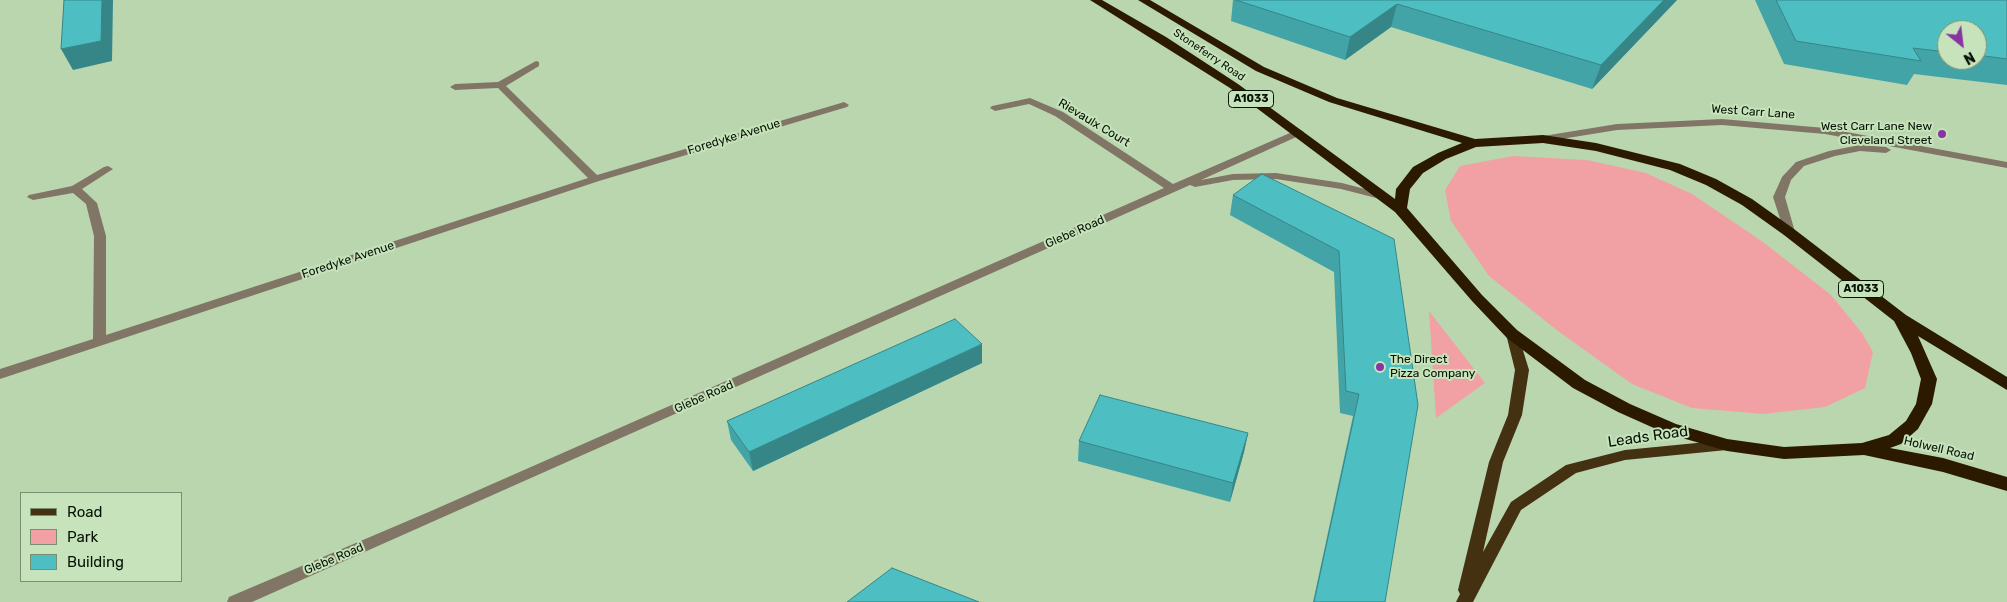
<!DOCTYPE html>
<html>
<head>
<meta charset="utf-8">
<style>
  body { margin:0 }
  #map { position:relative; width:2007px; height:602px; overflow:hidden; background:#bad6af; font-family:Rubik,sans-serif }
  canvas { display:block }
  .legend { position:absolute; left:20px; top:492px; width:162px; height:90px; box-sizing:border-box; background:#c6e3bb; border:1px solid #7a8f72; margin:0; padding:6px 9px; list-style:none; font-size:15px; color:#071104 }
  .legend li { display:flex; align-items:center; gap:10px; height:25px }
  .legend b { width:25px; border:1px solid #7a8f72 }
  .north { position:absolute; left:1937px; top:20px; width:50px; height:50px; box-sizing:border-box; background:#c6e3bb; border:1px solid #7a8f72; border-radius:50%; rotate:151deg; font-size:14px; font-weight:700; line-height:20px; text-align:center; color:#071104 }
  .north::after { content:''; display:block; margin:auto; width:18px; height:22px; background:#8834a2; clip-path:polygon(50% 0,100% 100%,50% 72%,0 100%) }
</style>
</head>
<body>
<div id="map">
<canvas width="2007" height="602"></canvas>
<ul class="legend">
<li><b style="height:6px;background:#433112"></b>Road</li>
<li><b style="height:14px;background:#f1a1a4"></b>Park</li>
<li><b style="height:14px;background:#4dbfc2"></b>Building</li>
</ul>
<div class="north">N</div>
</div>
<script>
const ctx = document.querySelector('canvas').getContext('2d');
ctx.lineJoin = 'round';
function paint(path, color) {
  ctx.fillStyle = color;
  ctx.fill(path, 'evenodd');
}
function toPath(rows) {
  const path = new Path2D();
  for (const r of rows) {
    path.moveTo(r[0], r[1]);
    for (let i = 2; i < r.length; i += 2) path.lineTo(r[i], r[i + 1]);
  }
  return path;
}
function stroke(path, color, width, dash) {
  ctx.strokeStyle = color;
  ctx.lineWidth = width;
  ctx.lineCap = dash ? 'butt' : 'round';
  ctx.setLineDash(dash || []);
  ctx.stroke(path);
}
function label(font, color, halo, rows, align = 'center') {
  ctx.font = font + ' Rubik,sans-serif';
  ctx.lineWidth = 4;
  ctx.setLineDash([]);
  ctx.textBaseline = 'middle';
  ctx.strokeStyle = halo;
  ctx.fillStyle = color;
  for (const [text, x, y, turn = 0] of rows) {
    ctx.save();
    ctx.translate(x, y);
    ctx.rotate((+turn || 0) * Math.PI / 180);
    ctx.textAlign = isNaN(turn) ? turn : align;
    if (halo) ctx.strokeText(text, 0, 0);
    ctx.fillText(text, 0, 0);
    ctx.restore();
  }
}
paint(toPath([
  [1513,156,1587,160,1646,173,1692,194,1763,242,1831,295,1862,333,1873,352,1865,388,1825,407,1763,414,1692,408,1632,384,1558,331,1489,276,1451,221,1445,190,1460,166],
  [1429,311,1485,383,1436,418]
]), '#f1a1a4');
paint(toPath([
  [536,61,539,62,539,66,506,86,597,175,841,103,844,102,849,105,847,107,599,181,0,379,0,369,93,339,94,236,86,204,73,193,33,200,27,197,29,195,72,186,104,167,108,166,113,169,82,189,97,203,106,236,106,335,588,178,498,88,455,90,450,87,455,84,498,82,536,61],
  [1030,98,1063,112,1173,184,1299,129,1304,132,1303,134,1201,180,1233,174,1276,173,1342,183,1388,195,1390,197,1384,200,1341,189,1276,179,1233,180,1195,187,1190,185,252,602,227,602,229,597,431,511,1164,188,1055,116,1029,104,995,111,990,108,992,106,1030,98],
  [1722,119,1825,128,2007,162,2007,168,1825,134,1722,125,1617,130,1543,142,1538,139,1543,136,1617,124,1722,119],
  [1860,145,1886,147,1891,150,1886,153,1860,151,1835,156,1804,166,1791,180,1785,197,1795,232,1789,235,1785,234,1773,197,1782,177,1796,162,1829,151,1860,145]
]), '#817666');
paint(toPath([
  [1512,330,1518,334,1529,370,1522,415,1503,462,1483,552,1511,502,1566,465,1625,450,1727,440,1732,441,1734,445,1732,449,1727,450,1625,460,1576,473,1521,510,1473,602,1456,602,1460,594,1458,590,1489,462,1508,415,1515,370,1506,334,1512,330]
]), '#433112');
paint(toPath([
  [1090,0,1102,0,1166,37,1238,84,1395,199,1396,189,1413,167,1438,153,1462,143,1329,102,1256,71,1138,0,1150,0,1264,67,1337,98,1475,139,1543,135,1596,143,1680,164,1716,179,1752,199,1794,229,1906,315,2007,377,2007,390,1918,336,1937,379,1932,404,1918,429,1901,444,1890,448,1943,458,2007,477,2007,491,1943,472,1864,455,1784,459,1727,451,1665,433,1618,412,1573,388,1507,338,1472,301,1395,212,1230,88,1090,0],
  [1543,143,1596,151,1670,170,1706,185,1742,205,1784,235,1894,321,1911,353,1921,379,1916,404,1906,421,1889,435,1862,443,1784,447,1727,439,1676,424,1630,404,1585,380,1517,330,1482,295,1407,208,1410,189,1423,173,1446,159,1476,147,1543,143]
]), '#2b1a00');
paint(toPath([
  [1233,0,1677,0,1592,89,1391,27,1345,60,1231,21],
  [1755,0,2007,0,2007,85,1914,74,1907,85,1784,64],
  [1947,30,1977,30,1977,60,1947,60],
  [1233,195,1394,239,1385,602,1313,602,1353,416,1340,413,1334,272,1230,215],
  [982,363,753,471,731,440,727,421],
  [1248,433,1244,452,1230,502,1078,461,1079,441]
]), '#42a4a7');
paint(toPath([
  [102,0,113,0,112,61,73,70,61,49],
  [1664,0,1677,0,1592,89,1601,65],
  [1397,4,1391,27,1345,60,1350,37],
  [982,344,982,363,753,471,749,452],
  [1248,433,1244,452,1230,502,1233,483]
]), '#368688');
const building = toPath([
  [64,0,102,0,101,41,61,49,64,0],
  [1236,0,1664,0,1601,65,1397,4,1350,37,1236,0],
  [1776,0,2007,0,2007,59,1977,55,1977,30,1947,30,1947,52,1913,48,1921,61,1796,41,1776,0],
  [1262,174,1394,239,1418,405,1385,602,1314,602,1359,394,1346,391,1339,251,1233,195,1262,174],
  [955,319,982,344,749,452,727,421,955,319],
  [1100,395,1248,433,1233,483,1079,441,1100,395],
  [892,568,979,602,847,602,892,568]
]);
paint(building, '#4dbfc2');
stroke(building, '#368688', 1);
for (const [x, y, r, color] of [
  [1942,134,5,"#8834a2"],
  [1380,367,5,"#8834a2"]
]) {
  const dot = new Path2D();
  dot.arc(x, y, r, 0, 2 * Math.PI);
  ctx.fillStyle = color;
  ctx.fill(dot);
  stroke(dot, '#c6e3bb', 2);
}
label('11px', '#071104', '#c6e3bb', [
  ["Stoneferry Road",1209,55,34]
]);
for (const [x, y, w] of [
  [1251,99,45],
  [1861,289,45]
]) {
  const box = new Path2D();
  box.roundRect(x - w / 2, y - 8.5, w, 17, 4);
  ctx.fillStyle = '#c6e3bb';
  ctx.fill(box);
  stroke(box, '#071104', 1);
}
label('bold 11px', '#071104', null, [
  ["A1033",1251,99],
  ["A1033",1861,289]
]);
label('12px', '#071104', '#c6e3bb', [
  ["West Carr Lane",1753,112,4],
  ["Rievaulx Court",1094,123,31],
  ["Foredyke Avenue",734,137,-17],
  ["Glebe Road",1075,232,-24],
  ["Foredyke Avenue",348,260,-18],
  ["Glebe Road",704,397,-24],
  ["Holwell Road",1939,449,13],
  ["Glebe Road",334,559,-23]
]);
label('12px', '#071104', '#c6e3bb', [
  ["West Carr Lane New",1932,127],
  ["Cleveland Street",1932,141],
  ["The Direct",1390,360,"left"],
  ["Pizza Company",1390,374,"left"]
], 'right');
label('15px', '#071104', '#c6e3bb', [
  ["Leads Road",1648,437,-8]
]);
</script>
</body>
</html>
